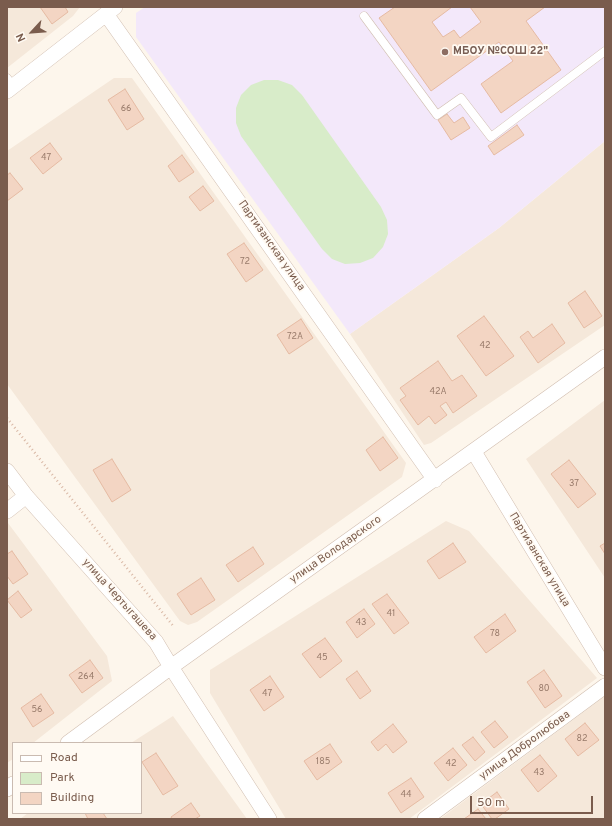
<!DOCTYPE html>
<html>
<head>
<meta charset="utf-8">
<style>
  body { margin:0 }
  #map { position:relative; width:612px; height:826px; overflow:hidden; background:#fdf6ec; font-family:Overpass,sans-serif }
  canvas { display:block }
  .frame { position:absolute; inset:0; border:8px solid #7a5c4d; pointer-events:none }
  .legend { position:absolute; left:12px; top:742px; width:130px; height:72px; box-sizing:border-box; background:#fffaf3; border:1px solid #cabbb1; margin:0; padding:5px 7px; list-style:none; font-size:12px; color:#7a5c4d }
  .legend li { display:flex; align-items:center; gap:8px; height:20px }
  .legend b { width:20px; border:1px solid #cabbb1 }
  .north { position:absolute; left:12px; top:12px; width:40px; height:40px; -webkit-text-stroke:3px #fffaf3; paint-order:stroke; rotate:244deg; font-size:11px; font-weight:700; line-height:16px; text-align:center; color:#7a5c4d }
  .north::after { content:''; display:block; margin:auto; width:14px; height:18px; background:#7a5c4d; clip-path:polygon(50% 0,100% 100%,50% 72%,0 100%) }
  .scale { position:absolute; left:470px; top:796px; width:123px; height:18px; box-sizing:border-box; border:2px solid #7a5c4d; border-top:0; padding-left:5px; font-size:12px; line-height:14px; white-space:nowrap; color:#7a5c4d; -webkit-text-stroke:3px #fffaf3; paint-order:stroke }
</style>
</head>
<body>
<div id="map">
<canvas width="612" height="826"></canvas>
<div class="frame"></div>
<ul class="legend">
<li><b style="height:5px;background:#fff"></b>Road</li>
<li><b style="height:11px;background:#d8ecc9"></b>Park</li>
<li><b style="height:11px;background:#f3d5c3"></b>Building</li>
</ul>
<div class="north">N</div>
<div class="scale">50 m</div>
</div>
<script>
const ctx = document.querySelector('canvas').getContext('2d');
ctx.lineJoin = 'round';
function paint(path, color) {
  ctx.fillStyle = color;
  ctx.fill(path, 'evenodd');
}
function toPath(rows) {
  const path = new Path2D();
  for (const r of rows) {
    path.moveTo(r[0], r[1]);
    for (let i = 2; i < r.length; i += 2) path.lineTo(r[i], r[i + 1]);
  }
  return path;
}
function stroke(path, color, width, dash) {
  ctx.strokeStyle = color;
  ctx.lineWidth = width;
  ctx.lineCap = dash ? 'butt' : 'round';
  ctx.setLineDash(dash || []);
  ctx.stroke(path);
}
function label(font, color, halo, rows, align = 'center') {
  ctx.font = font + ' Overpass,sans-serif';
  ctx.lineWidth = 3.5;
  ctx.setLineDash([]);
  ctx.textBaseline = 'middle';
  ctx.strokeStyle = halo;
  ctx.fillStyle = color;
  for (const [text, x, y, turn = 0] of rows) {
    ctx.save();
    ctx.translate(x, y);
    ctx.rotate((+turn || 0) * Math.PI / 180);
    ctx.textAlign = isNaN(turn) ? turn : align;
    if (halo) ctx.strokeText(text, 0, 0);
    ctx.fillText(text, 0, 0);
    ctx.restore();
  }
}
paint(toPath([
  [7,7,80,7,73,16,7,68],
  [114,78,132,78,406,463,402,477,197,622,188,625,180,621,7,384,7,151],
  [605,141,605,325,431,443,424,445,350,334,499,228],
  [605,400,605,578,526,459],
  [446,521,469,531,597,678,409,819,286,819,210,693,210,670],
  [8,523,107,656,112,681,33,743,13,743,13,759,7,763],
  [605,696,605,819,440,819],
  [173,716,247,819,20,819,28,813,141,813,141,743,131,743]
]), '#f5e8da');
paint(toPath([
  [145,7,605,7,605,141,499,228,350,334,136,37,136,13]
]), '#f3e8fa');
paint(toPath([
  [264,80,278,80,292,85,302,95,381,207,387,220,388,234,383,247,373,258,360,263,345,264,332,259,322,249,241,136,236,123,236,108,241,95,251,85]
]), '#d8ecc9');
const building = toPath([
  [40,7,65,7,68,12,52,24,40,7],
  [395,7,452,7,432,22,443,37,454,30,460,38,481,22,470,7,545,7,526,21,561,70,501,113,481,84,513,61,499,42,431,91,379,18,395,7],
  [125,89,144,119,127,130,108,100,125,89],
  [447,114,454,123,463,117,470,128,451,140,438,120,447,114],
  [517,125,524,135,494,155,488,146,517,125],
  [50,143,62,159,43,174,30,158,50,143],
  [182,155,194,172,179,182,168,166,182,155],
  [10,173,23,189,7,201,7,175,10,173],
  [203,186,214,201,200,211,189,197,203,186],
  [244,243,263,270,246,282,227,254,244,243],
  [585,291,602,316,584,328,568,303,585,291],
  [484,316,514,356,486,376,457,336,484,316],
  [301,319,313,338,289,354,277,335,301,319],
  [552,324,565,343,538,363,520,337,528,331,533,338,552,324],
  [438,361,452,381,462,375,477,396,453,413,446,402,440,406,447,415,435,424,429,416,418,425,400,400,406,396,400,388,438,361],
  [383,437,398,458,380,471,366,450,383,437],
  [112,459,131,490,112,502,93,470,112,459],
  [569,460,596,494,578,508,551,474,569,460],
  [453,543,466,562,439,579,427,561,453,543],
  [605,543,605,554,600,546,605,543],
  [253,547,264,564,238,582,226,565,253,547],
  [12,551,28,574,13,584,7,576,7,554,12,551],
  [201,578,215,600,191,615,177,594,201,578],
  [18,591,32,610,21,618,7,600,18,591],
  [387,594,409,623,394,634,372,604,387,594],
  [364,609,375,624,357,638,346,622,364,609],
  [505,614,516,631,486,653,474,637,505,614],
  [325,638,342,661,320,678,302,654,325,638],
  [90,660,103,678,82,693,69,675,90,660],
  [544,670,562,696,545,708,527,682,544,670],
  [357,671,371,691,360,699,346,679,357,671],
  [270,676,284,697,264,711,250,690,270,676],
  [41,694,54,713,33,727,21,708,41,694],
  [495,721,508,737,494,748,481,732,495,721],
  [585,723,599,740,578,756,565,739,585,723],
  [393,724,407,742,393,753,386,744,378,751,371,742,393,724],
  [473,737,485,752,475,761,462,745,473,737],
  [330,744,342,762,317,780,304,761,330,744],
  [453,748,467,765,448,781,434,763,453,748],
  [156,753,178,786,163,795,142,762,156,753],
  [540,755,557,776,538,792,521,770,540,755],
  [411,778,424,797,401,813,388,793,411,778],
  [497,792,509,809,495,819,492,819,481,804,497,792],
  [191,803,200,816,195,819,172,819,171,817,191,803],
  [478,809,486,819,464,819,478,809],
  [85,813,103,813,107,819,88,819,85,813]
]);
paint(building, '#f3d5c3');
stroke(building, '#e6bba3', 1);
const service = toPath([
  [364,16,437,115,461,98,491,137,605,51],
  [7,78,13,86]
]);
const minor = toPath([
  [106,14,435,480],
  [7,91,115,7],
  [474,452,605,668],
  [7,471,26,496,156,642,171,667,269,819],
  [7,511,26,496],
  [68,743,171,667,605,357],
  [7,789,13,784],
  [425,819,605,686]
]);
stroke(service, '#d1beb0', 9);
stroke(minor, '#d1beb0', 16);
stroke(toPath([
  [7,418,174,627]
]), '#d9b8a5', 2.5, [1, 3]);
stroke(service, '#fff', 8);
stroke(minor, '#fff', 15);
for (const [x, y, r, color] of [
  [445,52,4,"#8d6e63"]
]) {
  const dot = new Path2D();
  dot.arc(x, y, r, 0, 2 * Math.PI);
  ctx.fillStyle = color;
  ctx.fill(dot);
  stroke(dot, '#fffaf3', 1.5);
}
label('9px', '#987a6a', null, [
  ["66",126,109],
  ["47",46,158],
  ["72",245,262],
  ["72А",295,337],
  ["42",485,346],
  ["42А",438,392],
  ["37",574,484],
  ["41",391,614],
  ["43",361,623],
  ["78",495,634],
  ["45",322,658],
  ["264",86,677],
  ["80",544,689],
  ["47",267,694],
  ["56",37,710],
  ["82",582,739],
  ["185",323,762],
  ["42",451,764],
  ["43",539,773],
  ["44",406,795]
]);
label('bold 11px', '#785e54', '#fffaf3', [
  ["МБОУ №СОШ 22\"",453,52]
], 'left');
label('11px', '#7a5c4d', '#fffaf3', [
  ["Партизанская улица",271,246,55],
  ["улица Володарского",336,550,-35],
  ["Партизанская улица",539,560,59],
  ["улица Чертыгашева",119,600,48],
  ["улица Добролюбова",525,746,-36]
]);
</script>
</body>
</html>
